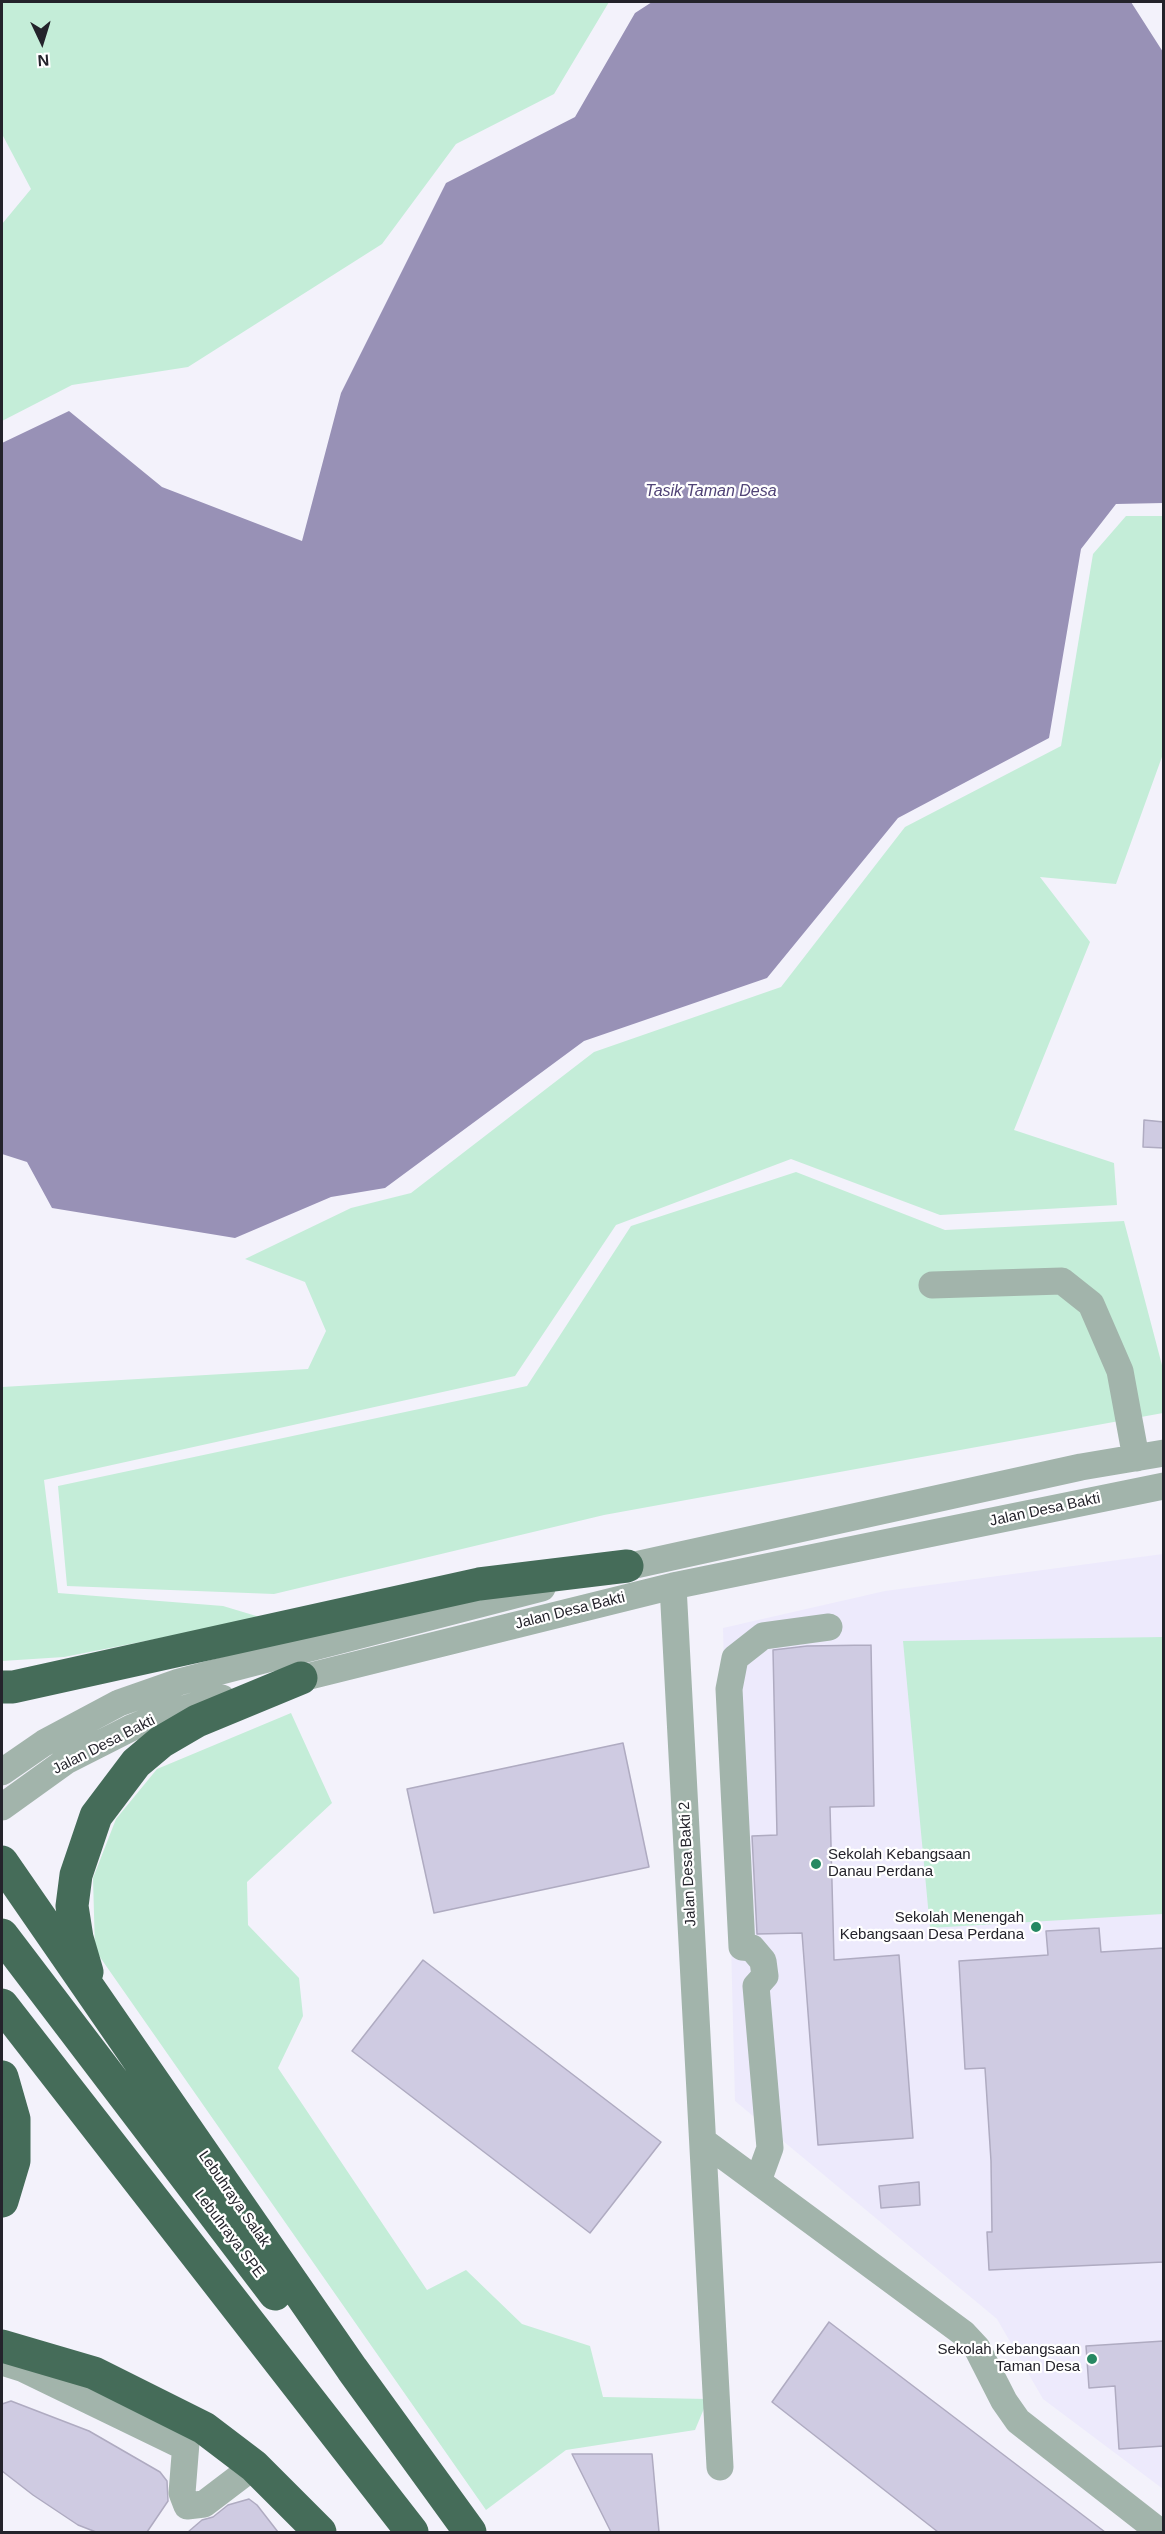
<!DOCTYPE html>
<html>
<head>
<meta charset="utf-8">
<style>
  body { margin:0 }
  #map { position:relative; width:1165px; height:2534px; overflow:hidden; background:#f3f2fb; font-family:Helvetica,sans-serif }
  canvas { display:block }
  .frame { position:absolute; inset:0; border:3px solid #24232b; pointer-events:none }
  .north { position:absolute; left:12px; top:12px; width:60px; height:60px; -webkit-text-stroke:4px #fff; paint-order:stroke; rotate:176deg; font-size:16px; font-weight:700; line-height:24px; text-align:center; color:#24232b }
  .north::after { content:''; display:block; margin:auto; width:21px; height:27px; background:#24232b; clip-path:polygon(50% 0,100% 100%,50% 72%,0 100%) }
</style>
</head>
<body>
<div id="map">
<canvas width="1165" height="2534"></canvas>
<div class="frame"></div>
<div class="north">N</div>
</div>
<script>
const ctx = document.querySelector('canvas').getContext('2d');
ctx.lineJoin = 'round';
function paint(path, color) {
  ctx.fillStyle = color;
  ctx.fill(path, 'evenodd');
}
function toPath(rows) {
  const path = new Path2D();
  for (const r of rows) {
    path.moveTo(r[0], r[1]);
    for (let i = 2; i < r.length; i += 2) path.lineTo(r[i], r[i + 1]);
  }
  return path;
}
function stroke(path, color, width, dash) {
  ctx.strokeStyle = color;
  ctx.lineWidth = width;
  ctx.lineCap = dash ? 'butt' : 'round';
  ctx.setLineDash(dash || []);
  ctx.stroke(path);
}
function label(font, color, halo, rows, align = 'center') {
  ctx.font = font + ' Helvetica,sans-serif';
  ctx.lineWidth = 4.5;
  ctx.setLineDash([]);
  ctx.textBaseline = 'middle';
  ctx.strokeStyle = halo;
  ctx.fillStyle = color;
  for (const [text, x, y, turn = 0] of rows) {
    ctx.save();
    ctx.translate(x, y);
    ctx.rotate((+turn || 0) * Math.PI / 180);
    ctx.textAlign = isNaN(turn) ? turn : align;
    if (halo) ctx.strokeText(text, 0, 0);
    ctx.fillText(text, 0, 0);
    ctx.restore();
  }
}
paint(toPath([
  [1163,1554,1163,2489,1043,2399,997,2319,735,2101,723,1628,885,1591]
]), '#edeafc');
paint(toPath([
  [2,2,609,2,554,94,456,144,382,244,188,367,72,385,2,421,2,224,31,189,2,134],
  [1126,516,1163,516,1163,754,1116,884,1040,877,1090,942,1014,1130,1114,1163,1117,1205,940,1215,791,1159,616,1225,515,1376,44,1480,58,1593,223,1606,263,1618,64,1657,2,1661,2,1387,308,1369,326,1331,305,1282,245,1259,351,1208,411,1193,594,1052,781,987,905,827,1061,746,1093,554],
  [796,1172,945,1230,1124,1221,1163,1369,1163,1413,604,1515,274,1594,67,1586,58,1486,527,1386,631,1226],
  [1163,1637,1163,1914,930,1928,903,1641],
  [291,1713,332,1803,247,1882,248,1925,299,1978,303,2016,278,2068,427,2290,466,2270,522,2324,590,2346,603,2397,708,2399,695,2430,566,2450,486,2510,95,1950,93,1878,116,1819,157,1769]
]), '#c4edd8');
paint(toPath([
  [652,2,1131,2,1163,52,1163,503,1116,504,1081,549,1049,738,898,818,767,978,584,1041,385,1188,331,1197,235,1238,52,1208,27,1162,2,1154,2,443,69,411,162,487,302,541,341,393,446,183,575,117,635,13]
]), '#9891b6');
const building = toPath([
  [1144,1120,1164,1122,1164,1148,1143,1147,1144,1120],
  [871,1645,874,1806,830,1807,834,1960,899,1955,913,2138,818,2145,802,1933,757,1934,752,1836,777,1835,773,1650,807,1646,871,1645],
  [623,1743,649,1867,434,1913,407,1789,623,1743],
  [1099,1928,1101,1952,1164,1948,1164,2262,989,2270,987,2232,992,2232,991,2161,985,2068,965,2069,959,1961,1048,1955,1046,1931,1099,1928],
  [423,1960,661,2142,590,2233,352,2051,423,1960],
  [919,2182,920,2205,881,2208,879,2186,919,2182],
  [829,2322,1105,2532,938,2532,772,2402,829,2322],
  [1164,2341,1164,2446,1119,2449,1115,2386,1089,2388,1086,2346,1164,2341],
  [11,2401,89,2431,160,2472,167,2481,168,2501,147,2532,96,2532,78,2525,33,2495,2,2471,2,2404,11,2401],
  [572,2454,652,2454,659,2532,611,2532,572,2454],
  [249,2499,257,2505,278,2532,188,2532,202,2520,213,2517,228,2505,249,2499]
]);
paint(building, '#cfcbe2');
stroke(building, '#afabc1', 1.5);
stroke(toPath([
  [932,1285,1062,1281,1091,1304,1120,1371,1136,1458],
  [608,1571,1081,1467,1164,1453],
  [673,1586,720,2467],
  [282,1683,673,1586,1164,1486],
  [2,1772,44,1743,119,1703,179,1682,542,1588],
  [2,1807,66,1761,131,1728,166,1714,222,1698],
  [703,2141,963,2333,977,2348,1004,2401,1018,2421,1160,2532],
  [758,2181,770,2148,756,1986,765,1976,763,1961,752,1948,742,1947,729,1689,735,1658,763,1636,829,1627],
  [2,2362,24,2369,185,2447],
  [187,2430,182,2493,187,2506,204,2504,254,2466]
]), '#a2b4ab', 27);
stroke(toPath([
  [2,1687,13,1687,479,1584,627,1566],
  [2,1862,352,2369,470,2532],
  [2,1935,275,2294],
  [87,1972,77,1938,72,1906,76,1875,96,1816,136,1763,161,1742,197,1721,301,1678],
  [2,2005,412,2532],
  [2,2077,14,2119,14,2161,2,2201],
  [2,2346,94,2373,204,2428,254,2466,320,2532]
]), '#456c59', 33);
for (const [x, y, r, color] of [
  [816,1864,6,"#268862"],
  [1036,1927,6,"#268862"],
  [1092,2359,6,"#268862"]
]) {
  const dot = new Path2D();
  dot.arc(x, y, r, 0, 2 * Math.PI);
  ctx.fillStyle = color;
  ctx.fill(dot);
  stroke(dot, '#fff', 2);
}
label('15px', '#24232b', '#fff', [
  ["Jalan Desa Bakti",1045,1510,-12],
  ["Jalan Desa Bakti",570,1611,-14],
  ["Jalan Desa Bakti",104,1745,-27],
  ["Jalan Desa Bakti 2",688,1864,-93],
  ["Lebuhraya Salak",234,2199,55],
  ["Lebuhraya SPE",229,2234,53]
]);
label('15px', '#24232b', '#fff', [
  ["Sekolah Kebangsaan",828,1855,"left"],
  ["Danau Perdana",828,1872,"left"],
  ["Sekolah Menengah",1024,1918],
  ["Kebangsaan Desa Perdana",1024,1935],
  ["Sekolah Kebangsaan",1080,2350],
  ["Taman Desa",1080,2367]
], 'right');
label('italic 16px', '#514477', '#fff', [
  ["Tasik Taman Desa",711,492]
]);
</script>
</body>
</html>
